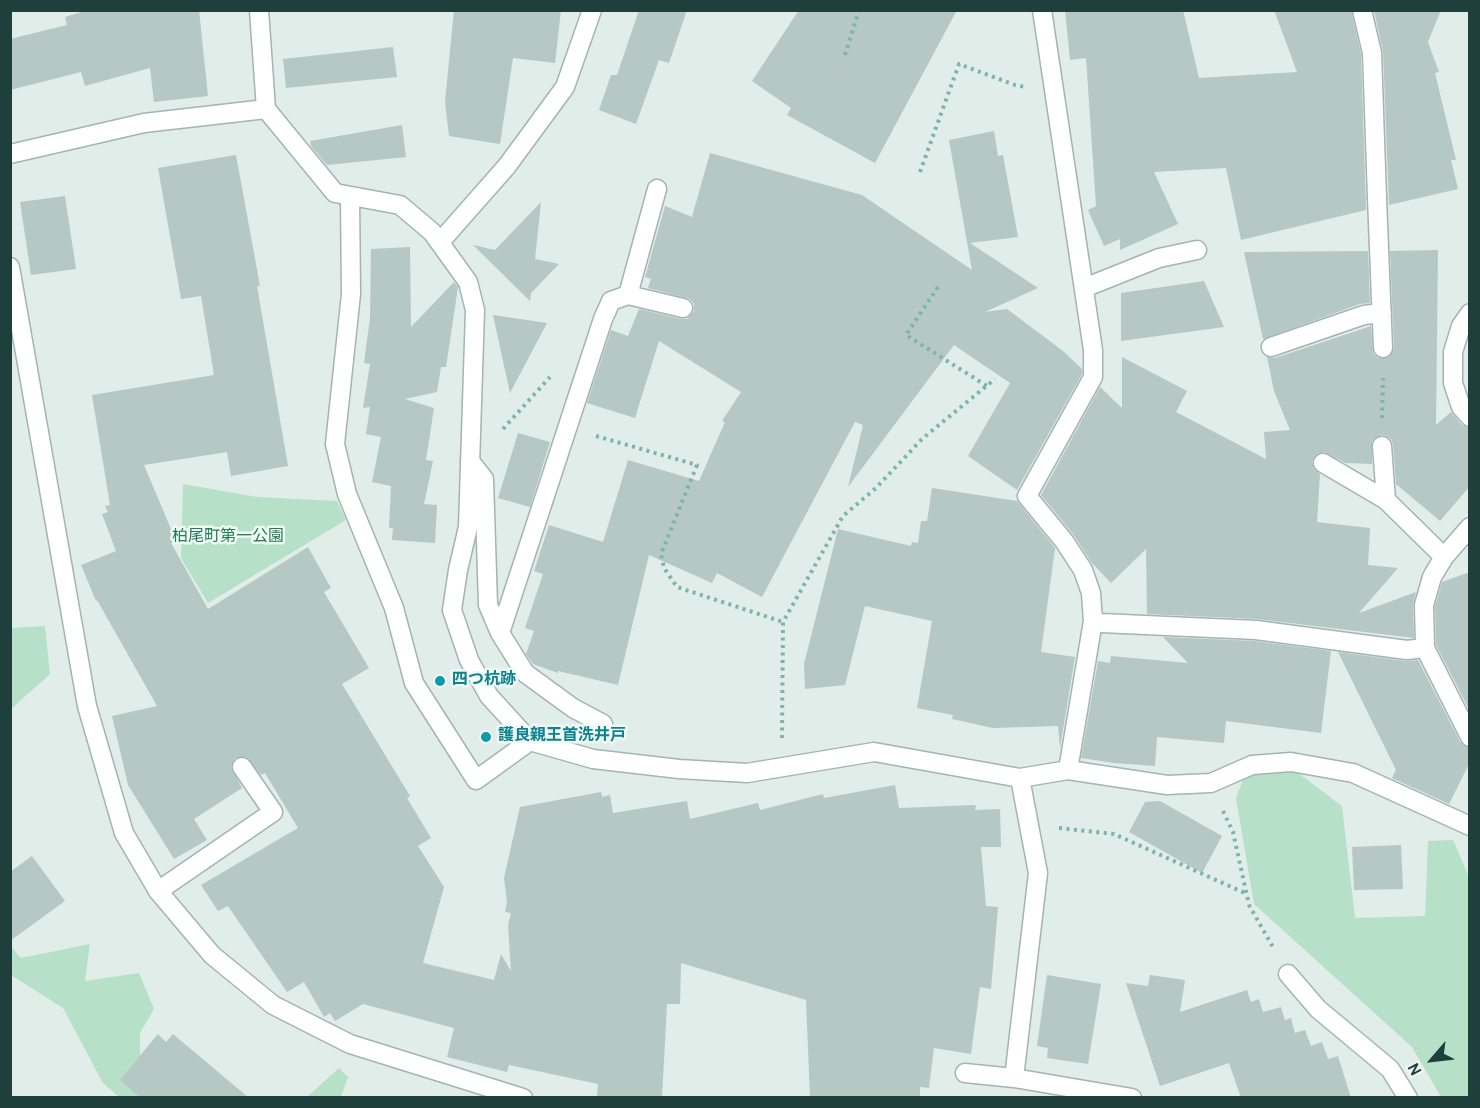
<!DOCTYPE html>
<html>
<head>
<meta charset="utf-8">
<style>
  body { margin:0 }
  #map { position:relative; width:1480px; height:1108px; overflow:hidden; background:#e0ede9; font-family:Overpass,sans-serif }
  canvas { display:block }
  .frame { position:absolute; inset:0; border:12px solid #1e3f3c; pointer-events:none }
  .north { position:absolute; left:1402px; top:1030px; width:60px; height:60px; -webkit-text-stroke:4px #f0f9f6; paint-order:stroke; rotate:242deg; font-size:16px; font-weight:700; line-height:24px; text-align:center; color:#1e3f3c }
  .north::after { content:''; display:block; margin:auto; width:21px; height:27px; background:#1e3f3c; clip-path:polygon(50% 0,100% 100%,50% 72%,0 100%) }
</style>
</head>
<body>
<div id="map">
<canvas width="1480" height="1108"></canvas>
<div class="frame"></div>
<div class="north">N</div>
</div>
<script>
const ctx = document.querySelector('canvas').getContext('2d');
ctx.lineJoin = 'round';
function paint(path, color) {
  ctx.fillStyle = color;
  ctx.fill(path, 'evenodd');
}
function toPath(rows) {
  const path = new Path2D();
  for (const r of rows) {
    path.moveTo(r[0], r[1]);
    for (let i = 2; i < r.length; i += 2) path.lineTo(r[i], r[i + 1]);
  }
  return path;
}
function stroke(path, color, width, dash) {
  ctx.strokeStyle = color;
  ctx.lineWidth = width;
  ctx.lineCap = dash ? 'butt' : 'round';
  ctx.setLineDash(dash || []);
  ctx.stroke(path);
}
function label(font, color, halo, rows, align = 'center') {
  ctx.font = font + ' Overpass,"Noto Sans JP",sans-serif';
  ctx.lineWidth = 5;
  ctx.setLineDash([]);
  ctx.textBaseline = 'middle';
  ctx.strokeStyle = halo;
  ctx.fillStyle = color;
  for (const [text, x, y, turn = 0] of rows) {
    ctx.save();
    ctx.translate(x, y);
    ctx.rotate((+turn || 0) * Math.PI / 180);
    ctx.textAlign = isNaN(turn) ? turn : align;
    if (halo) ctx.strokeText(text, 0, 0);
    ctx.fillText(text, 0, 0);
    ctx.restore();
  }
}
paint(toPath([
  [183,484,257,497,337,501,346,520,208,603,181,558],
  [45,626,50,674,11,709,11,628],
  [1290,767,1342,806,1355,918,1425,916,1428,841,1453,840,1469,877,1469,1097,1441,1097,1412,1047,1254,904,1236,798,1244,777],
  [90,944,85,981,139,973,154,1009,140,1033,140,1088,149,1097,119,1097,103,1083,63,1008,11,975,10,946,21,958],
  [339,1068,348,1077,341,1097,307,1097]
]), '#b6e1c8');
paint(toPath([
  [88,10,199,10,208,96,154,102,150,68,85,86,81,72,10,90,10,39,67,25,65,17],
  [454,10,561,10,555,63,513,58,500,144,449,136,445,102],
  [639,10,687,10,669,63,659,60,636,124,599,110,611,75,617,75],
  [799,10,957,10,875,163,787,115,791,108,752,81],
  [1065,10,1183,10,1199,78,1297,72,1274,10,1351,10,1361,54,1366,210,1241,240,1226,168,1154,172,1178,224,1120,250,1120,239,1104,246,1088,210,1096,206,1086,58,1070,60],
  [1374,10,1441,10,1428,42,1439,72,1435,73,1456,160,1451,160,1458,189,1389,205,1383,52],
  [393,47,397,77,286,88,283,59],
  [402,125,406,157,327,165,311,146,310,141],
  [994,131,998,156,1003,155,1018,237,970,243,1038,288,985,312,1007,309,1063,351,1082,369,1082,374,1017,490,968,456,1010,383,954,345,848,487,863,425,855,422,762,597,717,573,712,583,649,555,618,685,558,671,558,673,533,664,526,654,534,631,525,628,543,574,534,571,549,525,603,542,628,460,699,481,725,422,722,421,741,392,659,341,635,418,587,403,611,330,628,336,639,309,681,319,687,319,694,311,694,304,690,299,648,288,651,279,645,277,665,206,692,217,710,153,862,195,972,270,949,140],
  [236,155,260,286,257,286,288,466,231,476,227,452,144,465,176,541,171,543,208,609,308,547,331,588,324,592,369,668,342,684,410,796,407,798,431,838,418,846,444,887,423,963,494,980,501,954,511,971,508,925,511,913,505,912,507,902,504,878,520,807,601,792,602,797,610,795,613,813,687,801,690,819,758,803,760,810,823,794,824,798,895,785,899,808,976,805,975,810,1000,809,1001,847,981,847,986,906,998,907,991,989,980,987,971,1054,934,1048,929,1088,920,1087,920,1098,810,1098,806,1000,681,963,680,1004,667,1004,662,1098,597,1097,598,1084,509,1065,507,1072,447,1057,454,1028,363,1004,335,1021,330,1013,324,1017,304,982,287,992,228,906,218,911,201,885,298,828,265,773,261,775,246,757,235,758,231,767,242,788,194,819,207,840,174,859,128,785,112,716,157,706,97,600,96,601,81,565,116,551,102,514,108,512,105,506,110,505,92,395,214,375,201,296,181,299,158,168],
  [65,196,76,269,31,275,20,202],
  [541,202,535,259,559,264,531,293,530,301,473,245,495,250],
  [410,247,411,327,454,282,458,287,446,367,441,367,437,392,405,399,434,408,426,460,433,461,424,504,437,505,435,543,392,540,393,528,389,528,391,486,372,482,381,437,366,434,370,407,363,408,370,364,364,363,370,318,371,249],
  [1438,250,1436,425,1451,412,1462,425,1470,428,1470,486,1440,521,1396,484,1393,445,1391,439,1386,436,1381,435,1372,441,1372,464,1346,463,1324,452,1317,454,1312,462,1314,469,1320,474,1317,522,1370,528,1368,565,1398,568,1359,613,1416,592,1413,605,1414,638,1257,619,1147,614,1146,549,1111,583,1091,562,1073,534,1041,495,1100,387,1122,408,1122,357,1187,391,1176,412,1266,459,1264,432,1290,430,1274,391,1267,357,1275,358,1371,326,1373,353,1378,358,1389,357,1394,348,1390,251],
  [1368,251,1370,303,1360,304,1263,339,1244,252],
  [1204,281,1224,327,1121,341,1121,293],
  [493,315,547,323,510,393],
  [518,433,550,442,530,507,498,498],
  [932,488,1017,501,1055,548,1041,652,1075,657,1060,748,1058,726,993,728,952,719,953,715,917,708,932,621,865,606,845,685,805,689,804,664,838,529,911,546,912,542,918,543,921,521,927,521],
  [1470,572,1470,711,1436,645,1435,606,1442,582],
  [1163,637,1255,641,1331,651,1321,733,1226,721,1224,743,1157,737,1155,766,1114,763,1081,758,1098,661,1110,663,1111,656,1188,663],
  [1338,652,1406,661,1418,660,1460,742,1470,748,1470,762,1449,804,1392,778,1396,770],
  [1160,801,1222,836,1202,873,1129,832,1145,802],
  [1401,845,1403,889,1354,890,1352,847],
  [32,856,65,901,10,941,10,872],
  [1047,975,1101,984,1088,1064,1047,1058,1048,1048,1037,1046],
  [1150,975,1185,980,1180,1012,1247,990,1251,1002,1259,999,1263,1012,1281,1007,1285,1020,1291,1018,1295,1033,1305,1030,1311,1046,1322,1042,1328,1059,1338,1056,1351,1098,1241,1098,1229,1063,1160,1086,1126,983,1148,986],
  [158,1034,166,1042,173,1034,249,1098,141,1098,120,1080]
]), '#b5c8c3');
const lane = toPath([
  [1377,198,1383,348],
  [440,242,507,166,565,87,592,10],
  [628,295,657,189],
  [1470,313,1461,326,1453,352,1453,383,1461,407,1470,417],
  [1271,347,1364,315,1382,313],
  [1382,446,1386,500],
  [470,461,484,479,488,605,500,633,525,673,573,708,603,724],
  [1323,463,1386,500,1444,557],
  [500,633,603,319,611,301,628,295,683,308],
  [158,891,273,812,242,767],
  [1288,974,1318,1009,1390,1069,1408,1098]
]);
const street = toPath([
  [259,10,266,109,335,193,400,205,432,232,468,282,475,310,468,527,458,570,452,610,469,660,489,696,530,741,593,759,679,769,747,773,874,752,1020,778,1068,770,1167,785,1211,783,1252,765,1291,762,1353,773,1470,826],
  [1042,10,1093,350,1093,377,1027,496,1064,541,1083,570,1091,593,1093,621,1068,770],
  [1362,10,1372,53,1377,198],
  [10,154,144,123,266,109],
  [350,196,351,294,335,444,347,494,394,608,414,683,476,780,530,741],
  [10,267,87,706,124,833,158,891,212,955,273,1005,350,1044,523,1098],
  [1084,288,1159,258,1197,250],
  [1470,527,1444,557,1432,577,1424,605,1425,648,1470,737],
  [1093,621,1101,623,1256,630,1407,650,1425,648],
  [1020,778,1038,873,1014,1078,1132,1098],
  [965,1073,1014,1078]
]);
stroke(lane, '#a2b5b2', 21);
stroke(street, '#a2b5b2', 21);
stroke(toPath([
  [845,55,859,10],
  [920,172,959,64,1015,85,1025,87],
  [938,287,906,335,987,386],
  [1382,418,1383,378],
  [503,429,550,377],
  [596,436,697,465,661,554,664,568,677,587,783,622],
  [782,738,783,622,843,516,876,488,922,439,995,379],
  [1223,811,1233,832,1249,905,1274,949],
  [1059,828,1114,834,1247,894]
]), '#7cb4ac', 4, [3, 4.5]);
stroke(lane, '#fff', 18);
stroke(street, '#fff', 18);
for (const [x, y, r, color] of [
  [440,681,6,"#0f9aa8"],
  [486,737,6,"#0f9aa8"]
]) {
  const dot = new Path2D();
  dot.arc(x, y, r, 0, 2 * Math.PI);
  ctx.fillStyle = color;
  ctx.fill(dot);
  stroke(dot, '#f0f9f6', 2);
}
label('16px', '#237b54', '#f0f9f6', [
  ["柏尾町第一公園",228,538]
]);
label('bold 16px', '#0d838f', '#f0f9f6', [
  ["四つ杭跡",452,681],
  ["護良親王首洗井戸",498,737]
], 'left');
</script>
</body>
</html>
